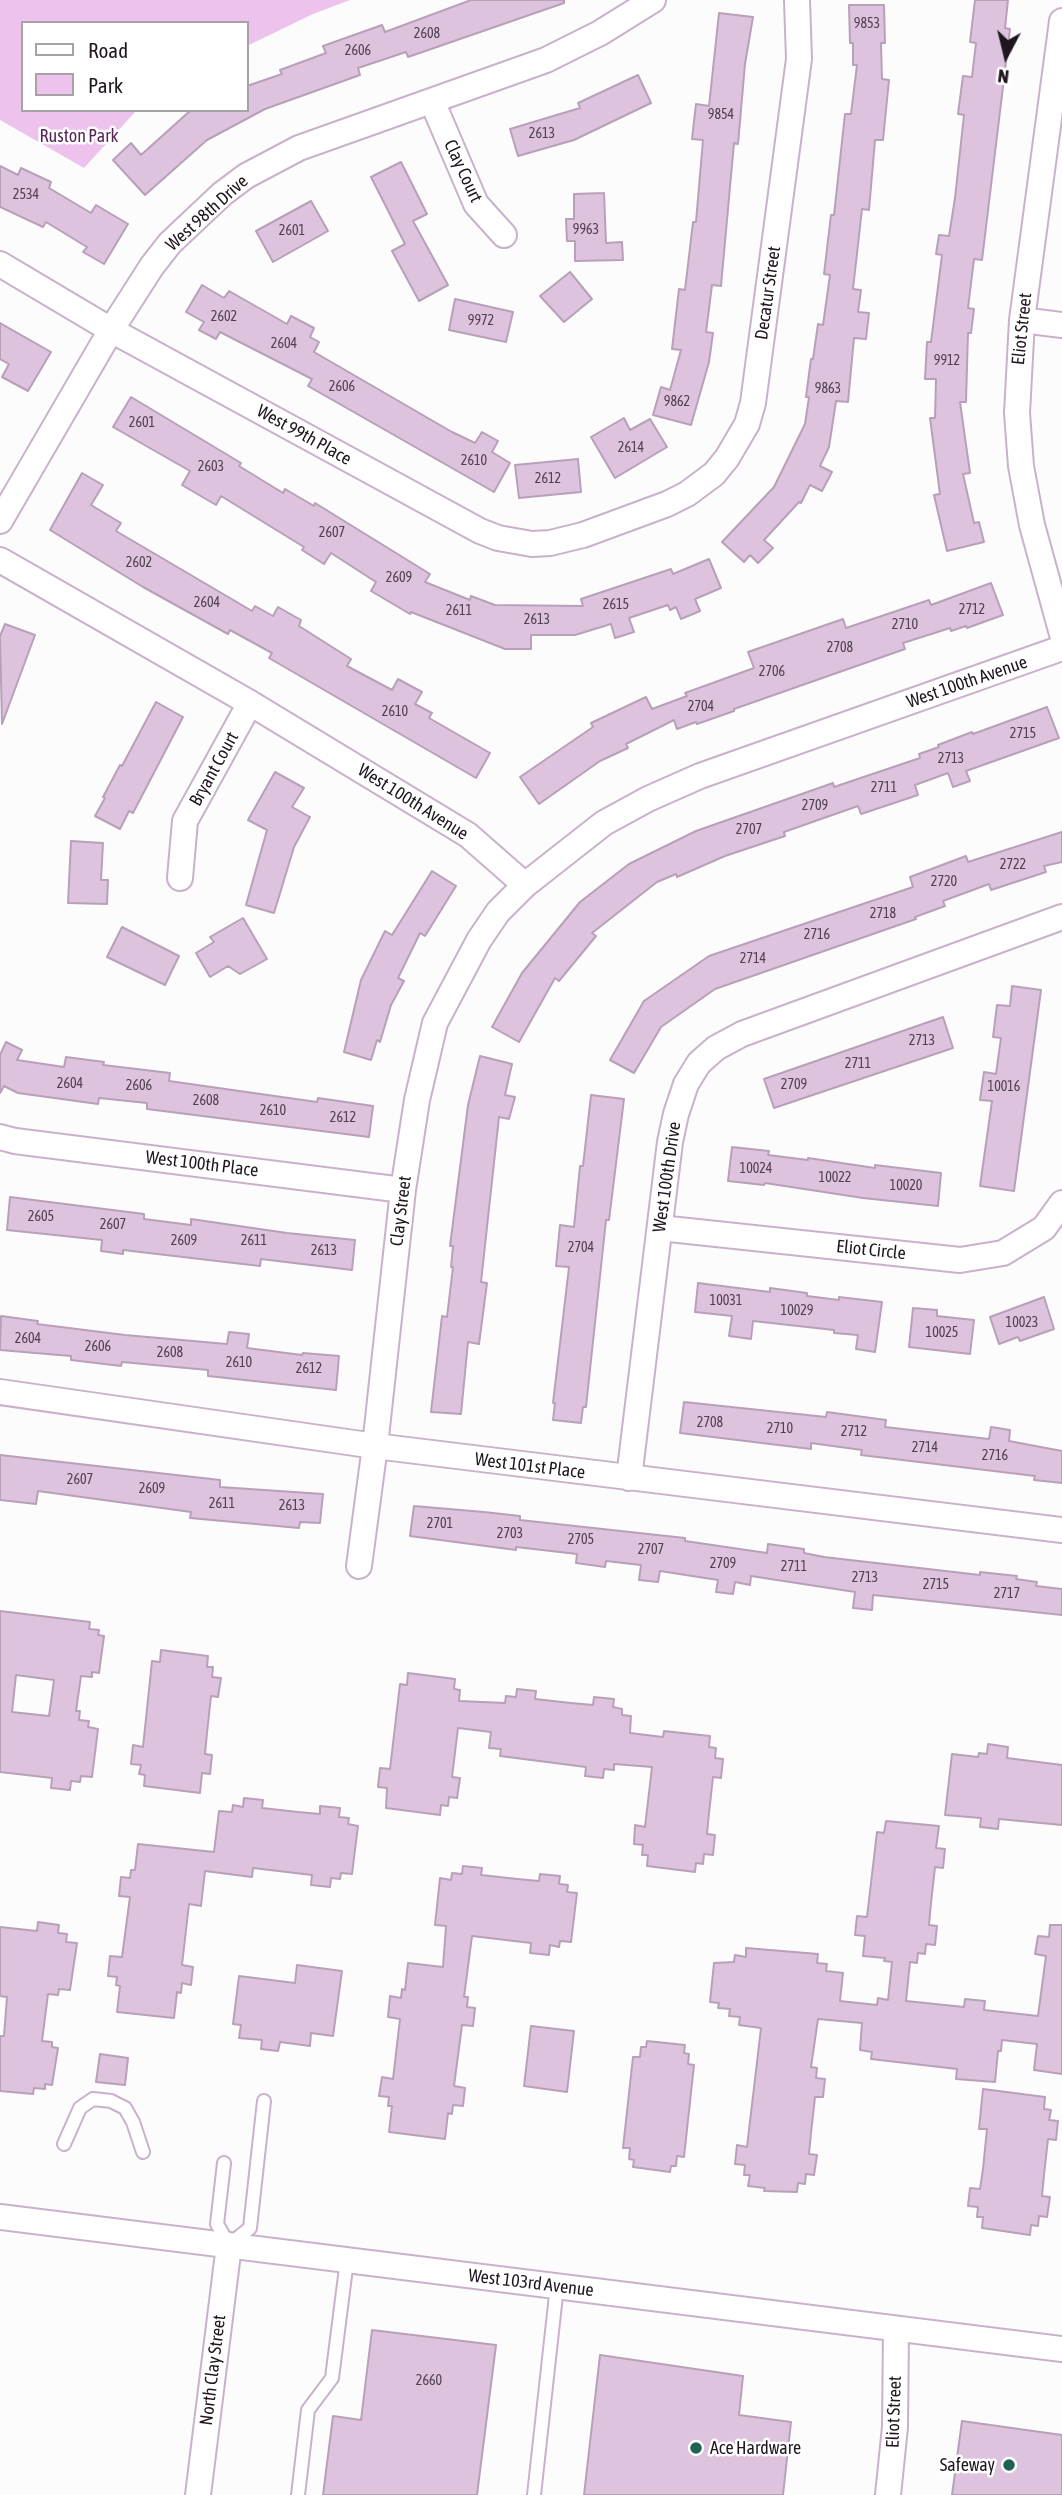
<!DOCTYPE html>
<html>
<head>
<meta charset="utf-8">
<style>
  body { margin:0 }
  #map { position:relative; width:1062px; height:2495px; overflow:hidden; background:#fcfcfc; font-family:"Asap Condensed",sans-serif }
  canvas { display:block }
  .legend { position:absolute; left:21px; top:21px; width:228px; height:91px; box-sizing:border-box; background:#fff; border:2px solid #a6a2a6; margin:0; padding:9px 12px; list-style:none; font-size:21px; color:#201620 }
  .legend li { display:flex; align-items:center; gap:14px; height:35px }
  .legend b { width:35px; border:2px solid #a6a2a6 }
  .north { position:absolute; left:971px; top:21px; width:70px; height:70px; -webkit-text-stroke:5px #fff; paint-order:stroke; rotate:187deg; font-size:19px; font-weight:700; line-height:28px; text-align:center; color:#201620 }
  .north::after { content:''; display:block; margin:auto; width:24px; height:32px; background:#201620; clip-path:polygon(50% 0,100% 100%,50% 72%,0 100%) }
</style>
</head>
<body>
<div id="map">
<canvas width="1062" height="2495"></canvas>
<ul class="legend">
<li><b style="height:9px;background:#fff"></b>Road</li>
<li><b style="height:19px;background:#edc3ee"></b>Park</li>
</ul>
<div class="north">N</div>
</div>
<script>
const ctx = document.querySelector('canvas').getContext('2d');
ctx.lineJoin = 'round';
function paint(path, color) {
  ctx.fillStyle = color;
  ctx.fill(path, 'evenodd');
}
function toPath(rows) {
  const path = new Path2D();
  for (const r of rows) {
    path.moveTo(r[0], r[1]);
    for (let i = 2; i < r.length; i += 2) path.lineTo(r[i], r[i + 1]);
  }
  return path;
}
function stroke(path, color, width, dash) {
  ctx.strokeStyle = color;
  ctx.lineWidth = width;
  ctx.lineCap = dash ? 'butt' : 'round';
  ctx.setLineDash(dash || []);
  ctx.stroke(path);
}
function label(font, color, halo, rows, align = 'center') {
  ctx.font = font + ' "Asap Condensed",sans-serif';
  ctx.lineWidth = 5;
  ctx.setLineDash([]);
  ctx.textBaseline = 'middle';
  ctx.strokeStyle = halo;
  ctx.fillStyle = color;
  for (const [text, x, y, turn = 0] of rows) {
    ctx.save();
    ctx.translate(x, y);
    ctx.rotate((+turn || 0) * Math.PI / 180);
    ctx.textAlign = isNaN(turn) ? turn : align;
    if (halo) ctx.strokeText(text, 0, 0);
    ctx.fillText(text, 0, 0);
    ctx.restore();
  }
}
paint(toPath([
  [0,0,350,0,313,14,247,46,247,23,23,23,23,110,137,110,84,168,0,120]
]), '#edc3ee');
const building = toPath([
  [471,0,564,0,564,3,408,57,406,52,358,68,360,75,265,109,207,140,145,195,113,160,131,143,141,155,191,110,247,110,247,86,282,74,280,70,326,53,323,46,382,25,385,32,471,0],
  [975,0,1008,0,1005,28,1010,29,982,260,974,259,968,308,974,309,971,333,968,333,966,402,960,402,970,473,963,474,974,523,979,522,984,542,947,551,934,495,940,494,930,418,935,418,936,379,925,379,927,342,931,342,942,255,936,254,939,235,949,236,955,198,964,115,958,114,963,76,972,77,976,43,970,42,975,0],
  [849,5,884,5,885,43,881,43,882,79,889,80,883,140,875,140,869,210,862,209,853,289,861,290,858,312,869,313,866,339,854,338,848,402,836,401,829,447,820,466,832,472,822,491,810,485,801,503,799,502,764,540,773,548,758,563,750,555,744,562,722,542,774,487,805,424,809,397,806,397,811,359,813,359,818,324,823,325,830,275,824,274,831,215,834,215,845,114,851,114,857,65,853,65,853,43,850,43,849,5],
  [719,13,753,17,745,64,738,144,734,143,721,286,712,285,706,332,713,333,709,362,691,425,653,415,661,387,670,390,681,350,672,349,679,289,685,290,693,222,696,222,703,140,692,139,696,104,709,106,719,13],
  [638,75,651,103,574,140,518,156,510,129,580,108,578,103,638,75],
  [401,162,427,214,413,221,448,285,419,301,392,251,405,244,371,177,401,162],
  [0,166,18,175,21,168,51,182,49,188,91,213,96,205,128,224,104,264,83,252,87,247,46,222,43,227,0,207,0,166],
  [604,193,606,243,622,242,623,260,575,261,575,241,567,241,566,219,574,219,574,194,604,193],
  [311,201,328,231,273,262,256,231,311,201],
  [570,272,592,299,564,322,540,296,570,272],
  [202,285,224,298,229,291,287,324,291,316,314,328,310,337,319,342,314,352,452,432,475,443,482,432,498,441,492,452,510,463,494,492,308,386,312,379,220,332,216,339,199,330,204,322,186,312,202,285],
  [455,299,513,312,506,342,449,330,455,299],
  [0,323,51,352,28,391,2,377,9,364,0,359,0,323],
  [131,397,241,463,239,466,283,493,285,489,314,506,315,503,430,574,425,582,470,600,471,596,495,605,583,606,581,599,671,569,673,574,709,559,721,588,695,599,700,611,681,619,676,607,670,610,668,605,629,618,634,632,615,638,611,624,575,635,531,635,531,649,505,649,411,612,410,614,371,591,376,582,331,553,324,564,302,550,304,547,221,496,216,505,182,485,190,471,113,427,131,397],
  [624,418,630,430,650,419,667,447,615,478,591,437,624,418],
  [578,459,581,492,519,498,515,465,578,459],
  [82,473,103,485,91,505,121,523,116,531,252,611,255,606,273,616,278,607,301,620,299,626,351,659,347,666,392,690,398,679,422,692,415,704,432,713,429,718,490,753,476,778,269,658,272,653,230,630,228,634,143,587,50,530,82,473],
  [991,583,1003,615,967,628,966,626,951,631,950,628,903,643,905,649,734,709,734,711,697,724,696,722,677,729,674,720,626,744,628,748,600,761,539,804,520,777,593,727,591,723,646,697,652,709,687,696,685,693,754,668,748,652,843,619,846,628,929,600,931,605,991,583],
  [5,624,35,635,2,724,0,636,5,624],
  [156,702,183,717,133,813,129,811,120,829,95,816,105,798,103,797,120,765,122,766,156,702],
  [1047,707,1059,738,966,771,970,781,953,787,948,773,915,785,918,795,861,814,858,806,784,832,785,836,725,856,677,877,676,874,657,882,592,933,596,936,559,981,555,978,519,1042,492,1027,522,973,580,902,629,864,696,831,833,783,834,787,920,758,919,754,939,747,938,745,972,732,973,734,1047,707],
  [275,772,304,788,292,807,310,817,294,847,274,913,246,905,267,830,248,820,275,772],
  [1062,832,1062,862,1044,866,1046,872,991,890,989,884,943,901,945,906,915,917,916,919,715,989,661,1027,634,1073,610,1060,644,1001,709,956,913,887,910,877,966,856,968,862,1062,832],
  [71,841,103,843,101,880,108,880,107,904,68,903,71,841],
  [432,871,456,886,425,936,420,933,398,978,404,981,391,1005,380,1042,377,1040,371,1060,344,1052,361,980,385,931,392,935,432,871],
  [243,918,267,959,240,974,228,966,210,977,196,953,214,942,210,937,243,918],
  [122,927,179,956,165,985,107,957,122,927],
  [1012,986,1041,990,1014,1191,980,1186,992,1101,980,1100,984,1072,996,1074,1001,1038,993,1037,997,1005,1010,1006,1012,986],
  [943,1017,953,1048,774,1108,764,1079,943,1017],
  [6,1042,22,1050,17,1060,64,1067,66,1057,104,1062,103,1065,170,1073,169,1081,317,1102,318,1098,373,1106,369,1137,147,1109,147,1103,99,1098,98,1104,18,1093,4,1086,0,1093,0,1055,6,1042],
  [480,1056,512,1064,505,1095,515,1097,509,1119,499,1117,481,1282,487,1283,479,1344,468,1342,461,1414,431,1412,442,1316,447,1317,453,1267,451,1267,453,1246,450,1246,468,1105,480,1056],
  [591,1095,624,1099,609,1220,606,1220,586,1407,583,1407,581,1423,553,1420,555,1403,553,1403,569,1267,556,1266,560,1225,574,1227,580,1166,583,1166,591,1095],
  [732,1147,769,1151,768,1155,808,1160,808,1158,875,1168,875,1165,941,1173,938,1206,863,1198,765,1183,764,1185,728,1181,732,1147],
  [10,1197,144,1214,144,1219,191,1225,191,1219,287,1233,355,1240,352,1270,261,1259,260,1266,123,1250,123,1254,101,1251,102,1240,7,1230,10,1197],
  [698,1283,770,1292,770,1288,807,1293,807,1296,839,1300,839,1297,882,1302,875,1352,856,1349,858,1335,834,1333,834,1330,753,1321,751,1339,729,1336,732,1316,695,1312,698,1283],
  [1044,1297,1054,1329,1020,1341,1018,1337,999,1344,990,1317,1044,1297],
  [913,1308,937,1310,937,1316,974,1320,970,1354,909,1347,913,1308],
  [1,1316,38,1321,37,1324,125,1335,227,1344,229,1332,249,1334,247,1348,302,1355,303,1353,339,1356,336,1390,208,1376,208,1370,122,1362,121,1366,71,1360,71,1356,0,1350,1,1316],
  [684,1402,826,1417,827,1412,886,1420,885,1427,989,1439,991,1427,1010,1430,1009,1441,1062,1451,1062,1483,1034,1480,1035,1476,861,1455,862,1450,811,1443,811,1449,680,1433,684,1402],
  [0,1455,220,1480,220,1487,323,1494,320,1523,300,1522,299,1528,190,1518,191,1512,38,1491,36,1504,0,1500,0,1455],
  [414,1506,484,1512,520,1516,520,1520,685,1538,685,1541,767,1553,768,1544,804,1549,804,1553,824,1557,980,1575,980,1572,1017,1576,1016,1579,1037,1582,1036,1586,1062,1589,1062,1615,873,1595,872,1610,853,1608,855,1592,751,1576,750,1585,735,1582,733,1594,716,1592,718,1580,660,1571,658,1582,639,1580,641,1565,606,1561,605,1567,576,1563,577,1554,516,1547,516,1550,410,1536,414,1506],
  [0,1611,90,1622,89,1629,99,1630,98,1635,104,1636,99,1673,92,1672,92,1677,81,1676,76,1711,80,1711,79,1720,89,1721,88,1727,98,1729,92,1777,81,1776,80,1782,71,1781,70,1790,51,1788,52,1778,0,1772,0,1611],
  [16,1675,54,1680,49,1716,12,1712,16,1675],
  [161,1650,208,1656,207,1667,213,1667,212,1677,221,1678,218,1697,211,1696,207,1733,205,1754,212,1755,210,1774,202,1773,200,1793,144,1786,145,1775,139,1774,141,1765,131,1764,133,1745,143,1747,152,1661,160,1662,161,1650],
  [408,1673,455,1679,454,1689,460,1690,459,1701,505,1703,506,1696,516,1697,517,1689,536,1691,535,1699,571,1703,593,1705,594,1697,614,1699,613,1707,622,1709,622,1715,631,1716,630,1733,663,1737,664,1731,710,1736,709,1747,716,1748,715,1758,723,1759,721,1778,713,1777,709,1813,707,1834,715,1835,713,1855,704,1854,703,1864,696,1863,695,1872,647,1866,648,1855,642,1855,643,1845,634,1844,635,1825,645,1827,652,1767,614,1764,614,1770,604,1769,603,1778,585,1776,586,1767,500,1756,501,1749,489,1748,491,1732,458,1728,452,1777,460,1778,457,1798,449,1797,448,1806,441,1805,440,1815,386,1808,387,1788,378,1787,380,1768,390,1769,400,1684,407,1685,408,1673],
  [988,1744,1008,1747,1007,1758,1062,1765,1062,1825,999,1819,998,1829,980,1827,981,1818,945,1815,952,1754,978,1757,979,1753,987,1754,988,1744],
  [244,1798,263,1800,262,1808,298,1812,320,1814,320,1806,340,1808,339,1817,349,1818,348,1824,358,1826,352,1874,341,1873,340,1879,331,1878,330,1887,311,1885,312,1875,253,1868,252,1877,205,1871,201,1906,189,1904,182,1965,193,1967,191,1985,182,1983,181,1993,177,1992,174,2018,117,2012,120,1986,116,1985,117,1977,108,1976,110,1956,122,1957,130,1897,119,1896,121,1877,130,1878,131,1870,135,1870,138,1844,214,1852,219,1811,232,1812,233,1805,243,1807,244,1798],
  [886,1821,939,1826,936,1848,945,1849,943,1868,935,1867,931,1903,929,1925,937,1926,935,1945,926,1944,925,1954,918,1953,917,1963,910,1962,906,2001,964,2007,965,1999,985,2001,984,2010,1038,2016,1046,1956,1035,1954,1038,1936,1049,1937,1050,1925,1062,1925,1062,2074,1034,2070,1037,2044,1002,2040,1001,2051,998,2051,995,2082,956,2079,957,2069,871,2059,872,2052,860,2050,862,2023,818,2019,811,2067,817,2068,816,2078,825,2079,823,2097,815,2097,811,2133,809,2154,817,2155,814,2175,806,2174,805,2184,798,2183,797,2192,764,2191,765,2188,748,2186,750,2175,744,2175,745,2165,735,2164,737,2145,747,2147,761,2028,739,2025,740,2017,729,2016,730,2009,718,2008,719,2003,710,2002,714,1963,734,1962,735,1955,746,1957,746,1948,818,1954,817,1963,827,1964,826,1971,843,1973,840,2001,877,2005,878,1998,888,2000,892,1962,884,1961,885,1958,863,1956,865,1936,855,1935,857,1916,867,1917,877,1832,884,1833,886,1821],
  [463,1866,482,1868,481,1875,517,1879,539,1881,540,1874,560,1876,559,1884,568,1885,567,1892,577,1893,571,1942,560,1941,559,1947,550,1945,549,1955,530,1953,531,1943,472,1936,464,1997,468,1997,467,2007,475,2008,473,2026,462,2025,454,2086,465,2088,463,2106,453,2105,452,2114,448,2113,445,2139,389,2132,392,2106,388,2106,389,2097,379,2096,382,2077,393,2079,400,2019,388,2017,390,1996,401,1998,402,1989,405,1990,408,1963,443,1967,446,1926,435,1925,440,1878,451,1880,452,1873,462,1874,463,1866],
  [38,1922,59,1925,58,1933,67,1934,66,1942,77,1943,70,1990,59,1989,58,1995,48,1994,42,2041,52,2042,52,2047,58,2048,52,2085,45,2084,45,2089,34,2088,33,2094,0,2091,0,2036,4,2036,7,1997,0,1996,0,1927,37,1931,38,1922],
  [297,1965,342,1971,333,2036,311,2033,310,2046,280,2042,278,2051,261,2049,262,2040,239,2038,241,2025,233,2024,239,1976,295,1983,297,1965],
  [531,2026,574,2031,567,2092,524,2086,531,2026],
  [647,2041,685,2045,684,2053,689,2054,688,2064,694,2065,684,2157,677,2156,676,2166,671,2166,670,2172,633,2167,634,2160,629,2159,630,2148,623,2148,633,2057,640,2057,641,2047,646,2047,647,2041],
  [100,2054,128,2058,125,2085,96,2082,100,2054],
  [983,2089,1045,2097,1044,2109,1051,2110,1049,2120,1058,2121,1056,2140,1048,2139,1044,2175,1042,2196,1050,2197,1047,2217,1039,2216,1038,2226,1031,2225,1030,2235,982,2228,983,2217,977,2217,978,2207,968,2206,970,2188,980,2189,983,2169,987,2129,979,2129,983,2089],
  [372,2330,496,2345,477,2495,323,2495,333,2416,361,2420,372,2330],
  [600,2355,743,2376,739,2415,791,2422,783,2495,584,2495,600,2355],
  [962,2421,1062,2435,1062,2495,952,2495,962,2421]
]);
paint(building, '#ddc3dd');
stroke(building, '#b9a0b9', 2);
const service = toPath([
  [64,2144,80,2108,93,2099,111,2101,125,2108,133,2122,143,2152],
  [224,2163,217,2224,229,2245,250,2228,264,2101],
  [298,2495,308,2410,332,2378,347,2260],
  [534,2495,557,2286]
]);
const minor = toPath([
  [1062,21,1022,320,1017,413,1021,466,1032,525,1062,634],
  [432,101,476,204,504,235],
  [0,264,111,330,480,531,498,538,532,544,550,543,583,535,667,504,687,494,714,474,727,458,747,424,753,403,799,59,797,0],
  [1022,320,1062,325],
  [0,521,111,330,152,266,170,243,222,194,246,176,299,148,546,60,600,33,653,0],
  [0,560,250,703,468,835,525,885],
  [180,878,185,821,250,703],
  [0,1137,15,1141,403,1190],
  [660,1228,960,1260,1003,1253,1044,1228,1062,1203],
  [0,1392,375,1446,1062,1530],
  [629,1478,670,1142,676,1114,686,1084,699,1063,716,1048,742,1034,1062,917],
  [359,1566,375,1446,403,1190,417,1100,435,1023,479,940,498,912,525,885,604,823,648,799,700,776,1062,648],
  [0,2217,1062,2349],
  [198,2495,229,2245],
  [888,2495,895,2427,896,2329]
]);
stroke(service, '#cab1cb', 16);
stroke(minor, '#cab1cb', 28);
stroke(service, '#fff', 12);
stroke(minor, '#fff', 24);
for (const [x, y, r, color] of [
  [696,2448,7,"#1e6254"],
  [1009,2465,7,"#1e6254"]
]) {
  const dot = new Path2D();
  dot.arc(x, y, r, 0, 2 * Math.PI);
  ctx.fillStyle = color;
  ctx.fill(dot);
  stroke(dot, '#fff', 2.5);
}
label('14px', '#4f414f', null, [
  ["9853",867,24],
  ["2608",427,34],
  ["2606",358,51],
  ["9854",721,115],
  ["2613",542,134],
  ["2534",26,195],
  ["9963",586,230],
  ["2601",292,231],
  ["2602",224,317],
  ["9972",481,321],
  ["2604",284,344],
  ["9912",947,361],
  ["2606",342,387],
  ["9863",828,389],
  ["9862",677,402],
  ["2601",142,423],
  ["2614",631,448],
  ["2610",474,461],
  ["2603",211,467],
  ["2612",548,479],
  ["2607",332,533],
  ["2602",139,563],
  ["2609",399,578],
  ["2604",207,603],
  ["2615",616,605],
  ["2712",972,610],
  ["2611",459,611],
  ["2613",537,620],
  ["2710",905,625],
  ["2708",840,648],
  ["2706",772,672],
  ["2704",701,707],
  ["2610",395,712],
  ["2715",1023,734],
  ["2713",951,759],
  ["2711",884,788],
  ["2709",815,806],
  ["2707",749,830],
  ["2722",1013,865],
  ["2720",944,882],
  ["2718",883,914],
  ["2716",817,935],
  ["2714",753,959],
  ["2713",922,1041],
  ["2711",858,1064],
  ["2604",70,1084],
  ["2709",794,1085],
  ["2606",139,1086],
  ["10016",1004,1087],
  ["2608",206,1101],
  ["2610",273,1111],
  ["2612",343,1118],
  ["10024",756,1169],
  ["10022",835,1178],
  ["10020",906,1186],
  ["2605",41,1217],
  ["2607",113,1225],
  ["2609",184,1241],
  ["2611",254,1241],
  ["2704",581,1248],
  ["2613",324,1251],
  ["10031",726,1301],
  ["10029",797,1311],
  ["10023",1022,1323],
  ["10025",942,1333],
  ["2604",28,1339],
  ["2606",98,1347],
  ["2608",170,1353],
  ["2610",239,1363],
  ["2612",309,1369],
  ["2708",710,1423],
  ["2710",780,1429],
  ["2712",854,1432],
  ["2714",925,1448],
  ["2716",995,1456],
  ["2607",80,1480],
  ["2609",152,1489],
  ["2611",222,1504],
  ["2613",292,1506],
  ["2701",440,1524],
  ["2703",510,1534],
  ["2705",581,1540],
  ["2707",651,1550],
  ["2709",723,1564],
  ["2711",794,1567],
  ["2713",865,1578],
  ["2715",936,1585],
  ["2717",1007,1594],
  ["2660",429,2381]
]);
label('18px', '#57245a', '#fff', [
  ["Ruston Park",79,136]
]);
label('18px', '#201620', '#fff', [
  ["Clay Court",463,171,65],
  ["West 98th Drive",207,213,-42],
  ["Decatur Street",768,293,-82],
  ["Eliot Street",1022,329,-84],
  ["West 99th Place",304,435,29],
  ["West 100th Avenue",967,682,-19],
  ["Bryant Court",214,769,-61],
  ["West 100th Avenue",413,802,32],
  ["West 100th Place",202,1164,7],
  ["West 100th Drive",667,1177,-82],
  ["Clay Street",401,1211,-83],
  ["Eliot Circle",871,1250,6],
  ["West 101st Place",530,1466,7],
  ["West 103rd Avenue",531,2283,7],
  ["North Clay Street",213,2370,-83],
  ["Eliot Street",894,2412,-88]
]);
label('18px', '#201620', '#fff', [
  ["Ace Hardware",710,2448],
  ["Safeway",995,2465,"right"]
], 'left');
</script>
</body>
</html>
